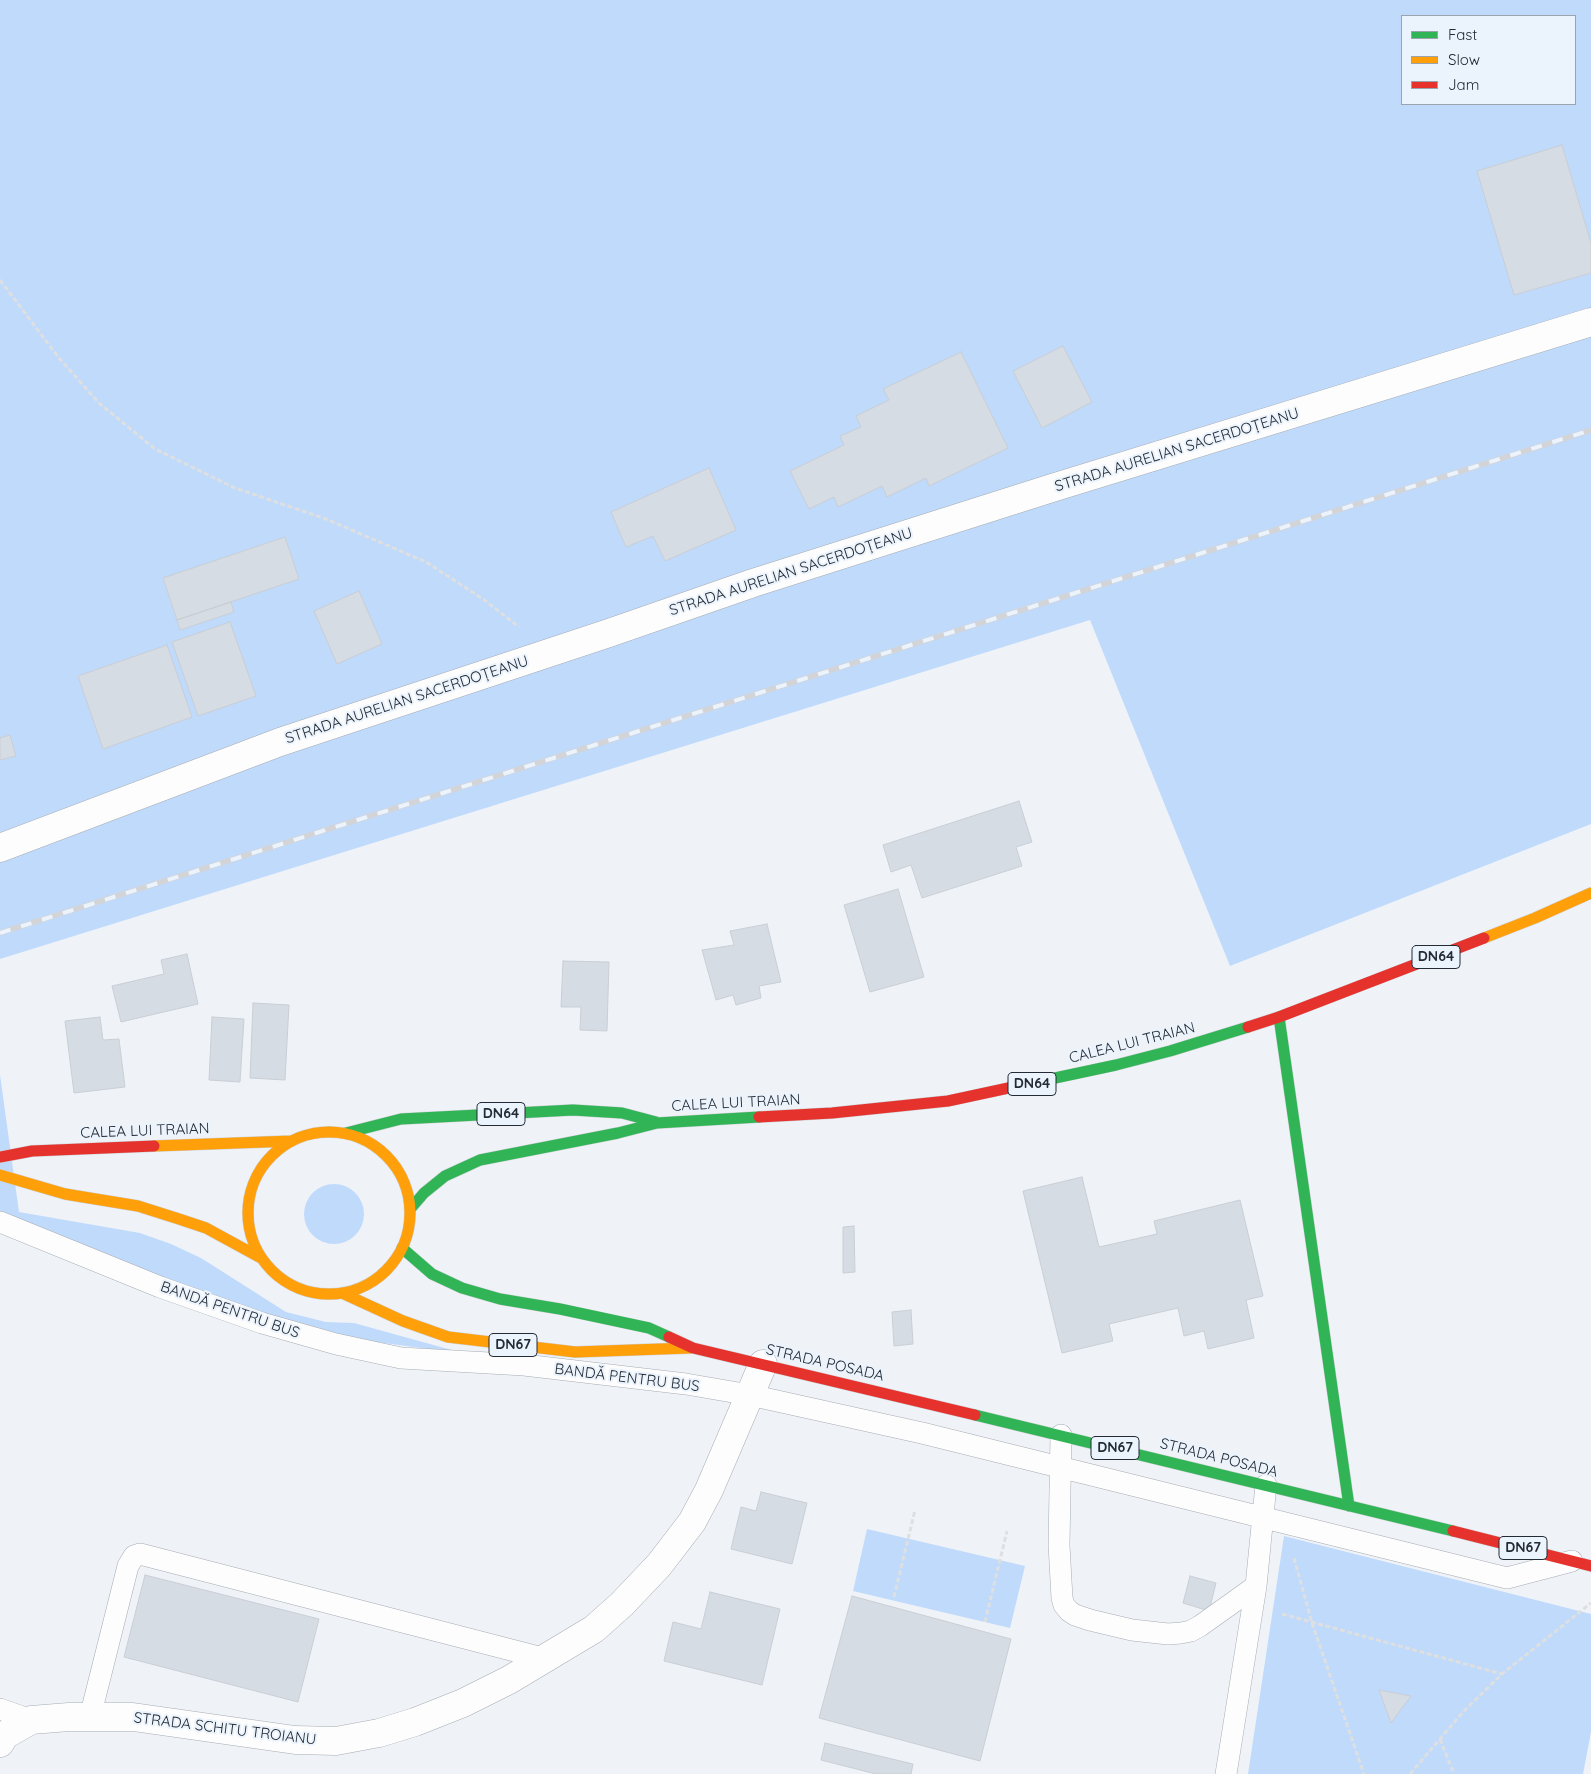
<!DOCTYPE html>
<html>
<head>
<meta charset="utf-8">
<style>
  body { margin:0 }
  #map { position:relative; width:1591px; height:1774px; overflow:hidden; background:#eff3f8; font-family:Quicksand,sans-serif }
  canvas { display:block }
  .legend { position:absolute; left:1401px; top:15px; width:175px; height:90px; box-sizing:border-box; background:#ebf3fc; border:1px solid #9ba3ac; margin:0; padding:6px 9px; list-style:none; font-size:15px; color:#242b34 }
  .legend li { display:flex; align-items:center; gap:10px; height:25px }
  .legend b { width:25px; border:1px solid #9ba3ac }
</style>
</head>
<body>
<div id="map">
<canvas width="1591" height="1774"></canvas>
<ul class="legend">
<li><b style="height:6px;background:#30b455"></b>Fast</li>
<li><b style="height:6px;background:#ff9f0a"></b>Slow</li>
<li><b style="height:6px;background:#e5322d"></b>Jam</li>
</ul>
</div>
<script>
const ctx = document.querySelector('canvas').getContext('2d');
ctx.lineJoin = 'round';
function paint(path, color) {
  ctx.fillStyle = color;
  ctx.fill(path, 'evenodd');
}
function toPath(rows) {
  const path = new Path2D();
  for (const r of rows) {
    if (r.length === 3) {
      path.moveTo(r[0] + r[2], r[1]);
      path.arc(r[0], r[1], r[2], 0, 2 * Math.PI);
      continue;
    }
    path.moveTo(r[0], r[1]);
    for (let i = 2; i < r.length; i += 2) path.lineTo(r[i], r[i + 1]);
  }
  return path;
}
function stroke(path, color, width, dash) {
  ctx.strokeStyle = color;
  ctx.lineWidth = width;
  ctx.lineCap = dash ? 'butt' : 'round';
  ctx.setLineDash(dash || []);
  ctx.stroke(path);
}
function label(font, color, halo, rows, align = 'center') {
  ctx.font = font + ' Quicksand,sans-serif';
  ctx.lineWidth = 4;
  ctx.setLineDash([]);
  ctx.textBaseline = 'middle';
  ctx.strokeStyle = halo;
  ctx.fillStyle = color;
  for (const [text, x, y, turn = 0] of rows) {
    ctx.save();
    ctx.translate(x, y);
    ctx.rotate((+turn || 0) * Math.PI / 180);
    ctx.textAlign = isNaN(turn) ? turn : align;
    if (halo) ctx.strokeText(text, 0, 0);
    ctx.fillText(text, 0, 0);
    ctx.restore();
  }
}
paint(toPath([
  [0,0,1591,0,1591,824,1230,966,1090,620,0,959],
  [1402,16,1575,16,1575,104,1402,104],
  [0,1075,19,1212,140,1233,171,1244,201,1258,286,1312,326,1322,354,1323,466,1354,361,1340,274,1316,0,1230],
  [334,1214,30],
  [867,1529,1025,1566,1010,1628,853,1591],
  [1284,1536,1591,1614,1591,1732,1583,1774,1248,1774]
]), '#c0dafb');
const building = toPath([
  [1562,145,1591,243,1591,273,1514,295,1477,171,1562,145],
  [1063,346,1092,402,1042,428,1013,371,1063,346],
  [961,352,1008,448,929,486,926,478,887,497,882,486,838,507,834,497,809,509,790,471,844,445,840,436,861,427,856,416,889,400,883,389,961,352],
  [709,468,736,530,665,561,653,536,626,547,611,512,709,468],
  [285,537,299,579,177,620,163,578,285,537],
  [359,591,382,644,337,664,314,611,359,591],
  [231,602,234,612,180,630,177,620,231,602],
  [230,622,256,696,198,716,172,642,230,622],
  [167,645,192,717,103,749,78,676,167,645],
  [10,735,16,756,0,760,0,738,10,735],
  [1019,801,1032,842,1016,847,1022,866,922,898,911,865,891,872,883,845,1019,801],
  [898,889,924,977,870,992,844,905,898,889],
  [767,924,781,982,759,986,761,998,736,1005,733,995,716,1000,702,950,734,945,730,931,767,924],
  [187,954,198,1004,121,1022,112,986,164,974,161,960,187,954],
  [563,961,609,962,607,1031,580,1030,581,1007,561,1007,563,961],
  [253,1003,289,1005,285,1080,250,1078,253,1003],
  [100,1017,103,1040,119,1039,125,1087,74,1093,65,1021,100,1017],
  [212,1017,244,1019,240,1082,209,1080,212,1017],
  [1082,1177,1099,1247,1157,1234,1154,1221,1240,1200,1263,1296,1246,1300,1254,1338,1208,1349,1204,1331,1184,1336,1178,1308,1109,1324,1113,1341,1062,1353,1023,1191,1082,1177],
  [854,1226,855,1272,843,1273,843,1227,854,1226],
  [911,1310,913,1344,894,1346,892,1312,911,1310],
  [761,1492,807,1503,792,1564,731,1549,741,1507,756,1511,761,1492],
  [145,1575,319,1619,298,1702,124,1657,145,1575],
  [1190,1576,1216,1583,1209,1611,1183,1603,1190,1576],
  [710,1592,780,1609,762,1685,664,1661,673,1622,701,1629,710,1592],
  [852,1596,1011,1639,980,1761,819,1718,852,1596],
  [1379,1690,1411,1696,1391,1723,1379,1690],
  [825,1743,913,1764,911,1774,876,1774,821,1760,825,1743]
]);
paint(building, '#d6dce4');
stroke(building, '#c9ced5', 1);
const lane = toPath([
  [0,1222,160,1287,262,1323,336,1344,401,1358,524,1365,686,1384,750,1395,922,1433,1507,1578,1572,1561],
  [1061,1435,1059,1545,1062,1598,1064,1605,1069,1611,1075,1615,1090,1620,1132,1630,1168,1634,1181,1633,1191,1631,1200,1626,1256,1586],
  [0,1709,31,1720],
  [90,1717,128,1566,134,1556,140,1554,546,1659],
  [1226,1774,1256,1586,1266,1485]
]);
const street = toPath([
  [0,848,280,742,609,633,753,583,1052,488,1591,322],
  [0,1743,5,1735,31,1720,69,1717,133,1717,295,1740,336,1741,379,1733,415,1722,463,1703,509,1680,594,1629,622,1604,659,1565,692,1522,709,1490,763,1364]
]);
const fast = toPath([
  [1279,1017,1349,1506],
  [1027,1084,1116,1065,1170,1051,1248,1027],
  [346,1133,401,1119,573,1110,622,1113,656,1122],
  [411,1208,424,1193,445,1176,480,1160,618,1133,657,1123,759,1117],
  [402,1248,432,1274,462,1288,500,1299,560,1309,649,1328,669,1337],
  [975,1415,1453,1531]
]);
const slow = toPath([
  [1484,938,1535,918,1591,893],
  [329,1213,81],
  [154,1146,292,1141],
  [0,1175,65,1194,138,1206,179,1219,206,1228,261,1258],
  [342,1293,403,1321,448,1337,575,1352,690,1348]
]);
const jam = toPath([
  [1248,1027,1279,1017,1484,938],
  [759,1117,832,1113,948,1101,1027,1084],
  [0,1157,32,1151,154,1146],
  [669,1337,693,1348,975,1415],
  [1453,1531,1591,1566]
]);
stroke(lane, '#a6acb2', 22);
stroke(street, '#a6acb2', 29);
stroke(fast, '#ced1d4', 12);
stroke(slow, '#ced1d4', 12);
stroke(jam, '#ced1d4', 12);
stroke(toPath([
  [0,280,59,358,99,403,155,449,235,488,326,519,426,562,483,599,519,627],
  [1294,1558,1312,1623,1364,1774],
  [894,1597,915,1510],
  [1282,1614,1502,1674],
  [985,1622,1007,1531],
  [1440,1739,1454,1774],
  [1410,1774,1463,1712,1502,1674,1591,1603]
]), '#dddfe1', 3, [5, 2.5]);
stroke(lane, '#fdfdfe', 21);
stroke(street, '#fdfdfe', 28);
stroke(fast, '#30b455', 11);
stroke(slow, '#ff9f0a', 11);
stroke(jam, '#e5322d', 11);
const rail = toPath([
  [0,933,1591,430]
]);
stroke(rail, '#d3d4d7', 5.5);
stroke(rail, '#ebf3fc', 4, [11]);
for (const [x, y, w] of [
  [1436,957,48],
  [1032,1084,48],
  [501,1114,48],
  [513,1345,48],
  [1115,1448,48],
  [1523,1548,48]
]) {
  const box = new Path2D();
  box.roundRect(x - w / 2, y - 11.5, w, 23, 4);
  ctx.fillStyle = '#ebf3fc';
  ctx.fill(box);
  stroke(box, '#242b34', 1);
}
label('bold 14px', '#242b34', null, [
  ["DN64",1436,957],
  ["DN64",1032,1084],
  ["DN64",501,1114],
  ["DN67",513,1345],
  ["DN67",1115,1448],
  ["DN67",1523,1548]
]);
label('15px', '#242b34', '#ebf3fc', [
  ["STRADA AURELIAN SACERDOȚEANU",1177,450,-17],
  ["STRADA AURELIAN SACERDOȚEANU",791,572,-18],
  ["STRADA AURELIAN SACERDOȚEANU",407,700,-18],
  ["CALEA LUI TRAIAN",1132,1043,-14],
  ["CALEA LUI TRAIAN",736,1103,-3],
  ["CALEA LUI TRAIAN",145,1131,-2],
  ["BANDĂ PENTRU BUS",230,1310,19],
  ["STRADA POSADA",825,1363,13],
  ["BANDĂ PENTRU BUS",627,1378,7],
  ["STRADA POSADA",1219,1458,14],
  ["STRADA SCHITU TROIANU",225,1729,7]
]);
</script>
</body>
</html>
